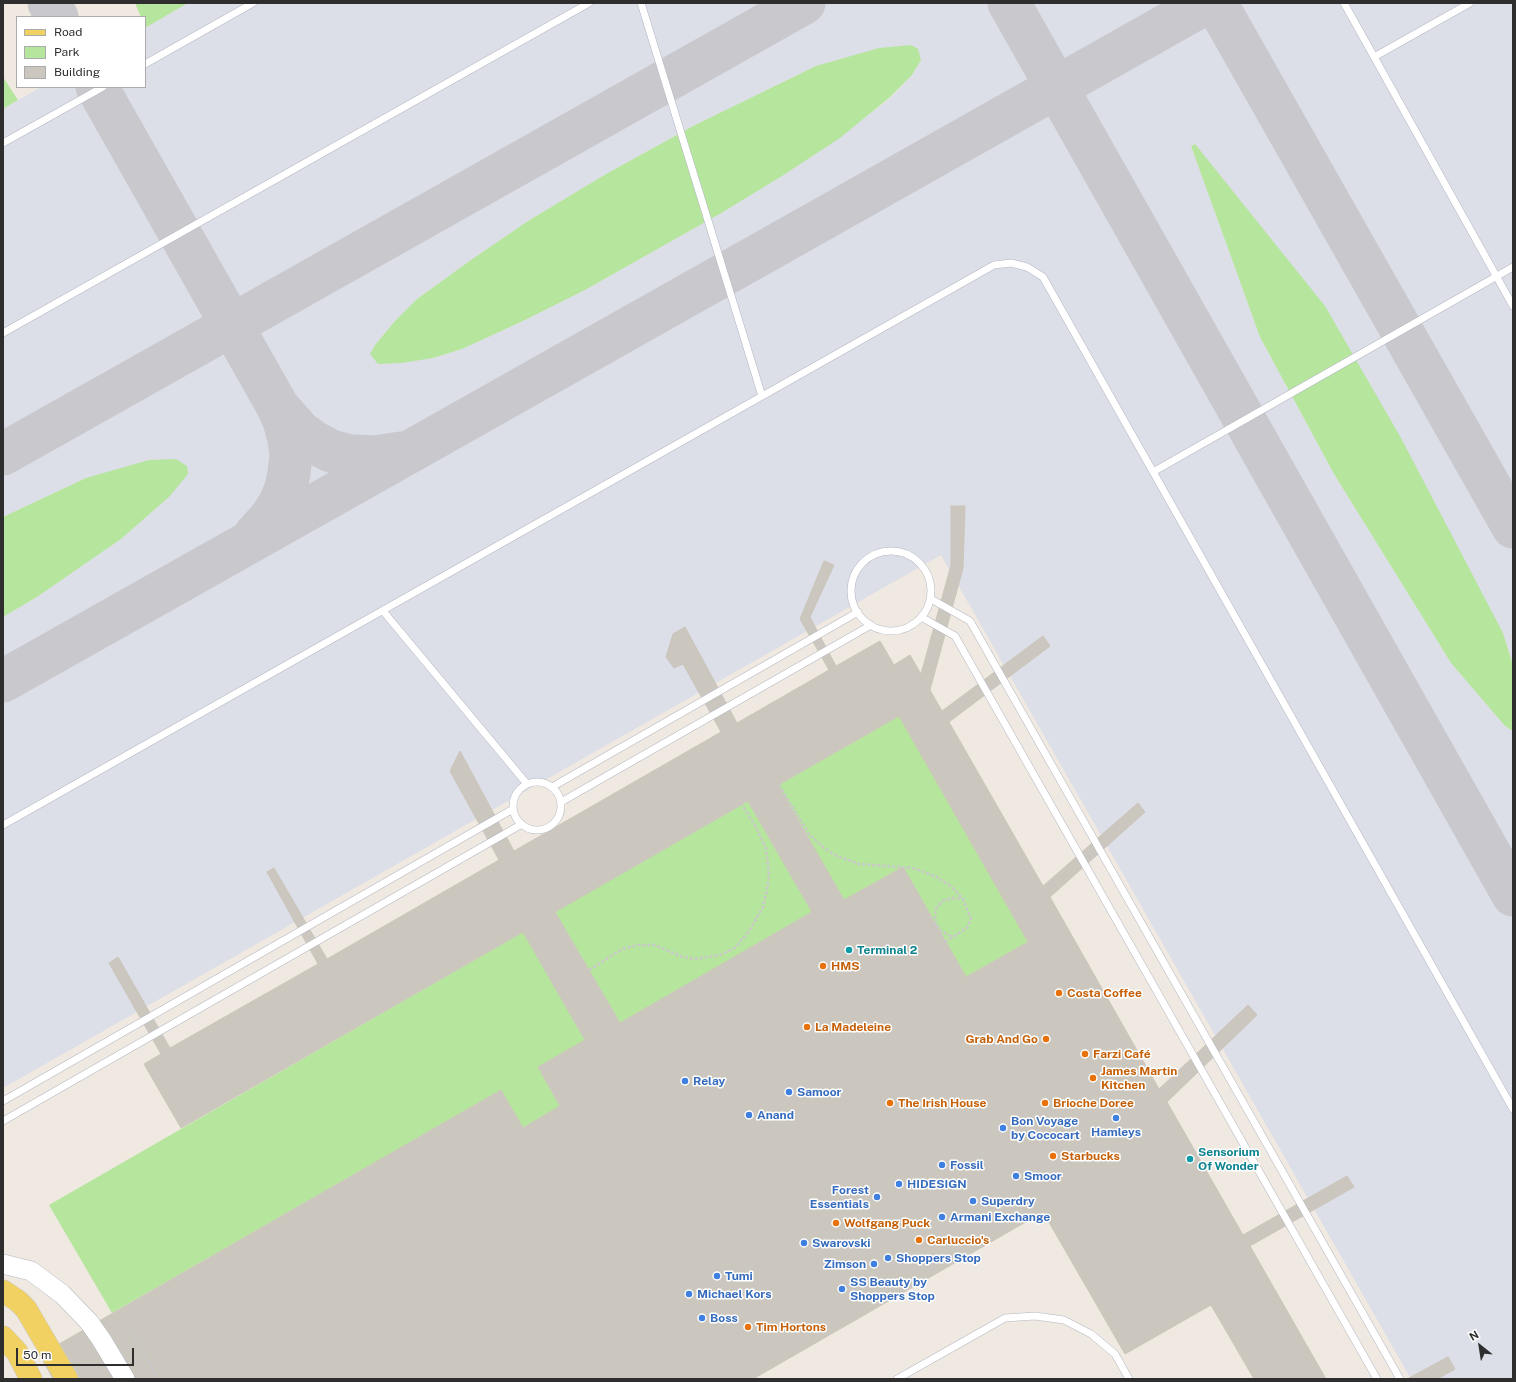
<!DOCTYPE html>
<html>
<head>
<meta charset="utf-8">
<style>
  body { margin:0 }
  #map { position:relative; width:1516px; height:1382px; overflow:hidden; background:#efe9e1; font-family:"Public Sans",sans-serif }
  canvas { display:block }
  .frame { position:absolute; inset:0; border:4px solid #2e2e2e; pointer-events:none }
  .legend { position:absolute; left:16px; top:16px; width:130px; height:72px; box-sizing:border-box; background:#fff; border:1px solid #ababab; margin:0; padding:5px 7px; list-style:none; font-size:12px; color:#2e2e2e }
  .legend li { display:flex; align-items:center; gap:8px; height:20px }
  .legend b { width:20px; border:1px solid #ababab }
  .north { position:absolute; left:1460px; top:1326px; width:40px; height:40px; -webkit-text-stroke:3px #fff; paint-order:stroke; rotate:330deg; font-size:11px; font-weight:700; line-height:16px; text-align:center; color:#2e2e2e }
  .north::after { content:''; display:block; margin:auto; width:14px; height:18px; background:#2e2e2e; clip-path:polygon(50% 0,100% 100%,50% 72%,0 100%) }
  .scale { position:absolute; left:16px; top:1348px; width:118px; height:18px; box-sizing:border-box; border:2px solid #2e2e2e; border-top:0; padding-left:5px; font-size:12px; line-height:14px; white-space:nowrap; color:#2e2e2e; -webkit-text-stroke:3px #fff; paint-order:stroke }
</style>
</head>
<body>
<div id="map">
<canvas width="1516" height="1382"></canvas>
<div class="frame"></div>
<ul class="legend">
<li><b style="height:5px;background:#f2d163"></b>Road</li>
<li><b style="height:11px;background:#b6e59e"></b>Park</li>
<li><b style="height:11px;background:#cbc7bf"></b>Building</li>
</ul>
<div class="north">N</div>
<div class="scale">50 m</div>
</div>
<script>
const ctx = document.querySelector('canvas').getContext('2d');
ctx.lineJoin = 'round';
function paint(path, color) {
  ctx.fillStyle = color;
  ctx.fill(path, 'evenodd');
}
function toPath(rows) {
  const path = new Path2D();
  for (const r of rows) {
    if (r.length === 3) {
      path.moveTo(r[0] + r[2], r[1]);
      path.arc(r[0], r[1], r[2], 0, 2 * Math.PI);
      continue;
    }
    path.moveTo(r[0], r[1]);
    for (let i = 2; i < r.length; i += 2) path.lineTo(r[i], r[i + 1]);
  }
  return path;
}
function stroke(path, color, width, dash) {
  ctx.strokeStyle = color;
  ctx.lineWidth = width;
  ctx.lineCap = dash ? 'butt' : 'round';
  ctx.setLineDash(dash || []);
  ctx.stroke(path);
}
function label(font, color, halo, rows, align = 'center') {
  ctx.font = font + ' "Public Sans",sans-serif';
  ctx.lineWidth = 3;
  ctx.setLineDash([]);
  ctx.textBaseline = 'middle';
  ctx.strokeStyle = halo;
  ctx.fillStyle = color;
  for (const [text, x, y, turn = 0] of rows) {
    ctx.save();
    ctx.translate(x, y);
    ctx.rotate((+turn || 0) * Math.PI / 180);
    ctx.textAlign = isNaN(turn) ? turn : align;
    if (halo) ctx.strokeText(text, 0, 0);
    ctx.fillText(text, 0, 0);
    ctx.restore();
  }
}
paint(toPath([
  [188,3,1513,3,1513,665,1503,633,1195,144,1191,146,1260,337,1334,474,1451,663,1505,726,1513,731,1513,1379,1411,1379,941,555,3,1088,3,617,37,597,121,539,169,497,86,478,3,517,3,109,41,87,145,87,145,28],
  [848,57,921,60,912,75,889,99,839,138,782,176,723,212,585,290,523,321,462,349,433,358,375,345,395,321,417,299,471,260,528,221,606,174,695,125,816,66]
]), '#dcdee8');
paint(toPath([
  [135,3,188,3,145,28,145,17,141,17],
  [911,45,918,49,921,60,912,75,889,98,840,138,782,176,723,212,585,290,523,321,462,349,433,358,401,363,378,364,370,354,375,345,395,321,417,299,471,260,528,221,606,174,695,125,816,66,879,48],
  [3,77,18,100,3,109],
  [1195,144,1325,306,1401,438,1503,633,1513,665,1513,731,1505,726,1451,663,1334,474,1260,337,1191,146],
  [176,459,187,466,188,474,169,497,121,539,37,597,3,617,3,517,86,478,149,460],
  [899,716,1028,942,966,977,903,867,844,900,778,785],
  [748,801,812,912,620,1023,555,912],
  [523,932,585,1040,538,1067,560,1106,523,1128,501,1090,112,1313,49,1205]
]), '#b6e59e');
stroke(toPath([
  [49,3,57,17],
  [1009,3,1513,895],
  [1216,3,1513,527],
  [97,87,278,407],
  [3,454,804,3],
  [254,536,271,517,280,503,286,488,289,473,291,455,289,439,284,421,278,407,300,432,314,442,331,451,351,456,375,457,401,453],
  [3,681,1206,3]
]), '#c9c8cc', 43);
const building = toPath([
  [951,506,965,506,963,568,930,690,942,711,1043,636,1050,646,949,722,1043,886,1138,803,1145,812,1050,897,1159,1089,1248,1005,1257,1015,1167,1102,1243,1235,1347,1176,1354,1187,1250,1246,1326,1379,1254,1379,1211,1305,1125,1354,1043,1212,753,1379,53,1379,40,1355,501,1090,523,1128,560,1106,538,1067,585,1040,523,932,181,1128,144,1064,161,1054,109,963,118,957,170,1048,318,964,267,872,274,868,327,959,499,860,450,771,460,751,514,851,721,732,683,664,674,668,666,657,673,634,685,627,737,723,829,670,800,619,824,561,834,565,810,617,836,666,880,641,894,665,910,655,921,674,951,565,951,506],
  [899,716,1028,942,966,977,903,867,844,900,778,785,899,716],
  [748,801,812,912,620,1023,555,912,748,801],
  [1448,1357,1455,1369,1437,1379,1407,1379,1448,1357]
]);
paint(building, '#cbc7bf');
stroke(building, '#cbc5ba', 1);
const lane = toPath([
  [641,3,762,396],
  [1344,3,1513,306],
  [1374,57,1470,3],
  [145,64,253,3],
  [3,143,103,87],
  [3,333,589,3],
  [1153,472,1513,267],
  [891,591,40],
  [931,599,970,621,1400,1379],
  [383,611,527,784],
  [921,617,955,636,1377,1379],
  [537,806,24],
  [552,787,858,612],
  [561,802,871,625],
  [3,825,994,265,1011,263,1027,267,1043,277,1513,1109],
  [3,1101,513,809],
  [3,1121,522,824],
  [897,1379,1005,1318,1035,1316,1064,1320,1091,1334,1115,1354,1129,1379]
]);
const secondary = toPath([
  [3,1264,31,1271,62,1294,89,1322,101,1339,125,1379]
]);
const primary = toPath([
  [3,1291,18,1301,26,1309,67,1379],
  [3,1337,17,1352,31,1379]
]);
stroke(lane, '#b4b7c1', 8);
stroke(secondary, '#b4b7c1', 20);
stroke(primary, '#c9c9c9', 23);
stroke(toPath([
  [779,785,809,834,824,848,835,855,859,864,913,868,935,876,952,887,963,899,971,919,967,928,945,942],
  [956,936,951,936,941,931,936,924,935,914,936,908,943,901,952,898,963,899],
  [589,970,622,949,638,945,655,945,680,956,694,959,720,955,736,947,749,931,763,907,768,884,769,873,766,849,756,827,742,805],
  [130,1330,158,1379]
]), '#c9c9c9', 2.5, [3, 2]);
stroke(lane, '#fff', 7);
stroke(secondary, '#fff', 19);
stroke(primary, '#f2d163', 22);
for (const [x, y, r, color] of [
  [849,950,4,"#0f9aa8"],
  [823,966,4,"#e8710a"],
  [1059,993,4,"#e8710a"],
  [807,1027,4,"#e8710a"],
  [1046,1039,4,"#e8710a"],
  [1085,1054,4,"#e8710a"],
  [1093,1078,4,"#e8710a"],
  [685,1081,4,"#3f7fe0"],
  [789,1092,4,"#3f7fe0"],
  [890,1103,4,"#e8710a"],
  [1045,1103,4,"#e8710a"],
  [749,1115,4,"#3f7fe0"],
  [1116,1118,4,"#3f7fe0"],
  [1003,1128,4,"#3f7fe0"],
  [1053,1156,4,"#e8710a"],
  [1190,1159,4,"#0f9aa8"],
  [942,1165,4,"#3f7fe0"],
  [1016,1176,4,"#3f7fe0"],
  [899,1184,4,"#3f7fe0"],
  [877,1197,4,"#3f7fe0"],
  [973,1201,4,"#3f7fe0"],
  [942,1217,4,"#3f7fe0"],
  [836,1223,4,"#e8710a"],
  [919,1240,4,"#e8710a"],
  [804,1243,4,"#3f7fe0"],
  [888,1258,4,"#3f7fe0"],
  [874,1264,4,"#3f7fe0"],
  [717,1276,4,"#3f7fe0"],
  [842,1289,4,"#3f7fe0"],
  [689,1294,4,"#3f7fe0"],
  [702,1318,4,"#3f7fe0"],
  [748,1327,4,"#e8710a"]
]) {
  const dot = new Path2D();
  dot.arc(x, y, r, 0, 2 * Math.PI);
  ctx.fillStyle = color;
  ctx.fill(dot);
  stroke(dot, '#fff', 1.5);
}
label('bold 12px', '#0d838f', '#fff', [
  ["Terminal 2",857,950],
  ["Sensorium",1198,1152],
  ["Of Wonder",1198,1166]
], 'left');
label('bold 12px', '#c56008', '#fff', [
  ["HMS",831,966],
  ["Costa Coffee",1067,993],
  ["La Madeleine",815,1027],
  ["Grab And Go",1038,1039,"right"],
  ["Farzi Café",1093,1054],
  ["James Martin",1101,1071],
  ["Kitchen",1101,1085],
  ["The Irish House",898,1103],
  ["Brioche Doree",1053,1103],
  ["Starbucks",1061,1156],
  ["Wolfgang Puck",844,1223],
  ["Carluccio's",927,1240],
  ["Tim Hortons",756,1327]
], 'left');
label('bold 12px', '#366cbe', '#fff', [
  ["Relay",693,1081],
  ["Samoor",797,1092],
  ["Anand",757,1115],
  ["Bon Voyage",1011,1121],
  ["by Cococart",1011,1135],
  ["Hamleys",1116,1132,"center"],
  ["Fossil",950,1165],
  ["Smoor",1024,1176],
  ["HIDESIGN",907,1184],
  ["Forest",869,1190,"right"],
  ["Essentials",869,1204,"right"],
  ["Superdry",981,1201],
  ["Armani Exchange",950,1217],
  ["Swarovski",812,1243],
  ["Shoppers Stop",896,1258],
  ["Zimson",866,1264,"right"],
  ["Tumi",725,1276],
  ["SS Beauty by",850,1282],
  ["Shoppers Stop",850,1296],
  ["Michael Kors",697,1294],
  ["Boss",710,1318]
], 'left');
</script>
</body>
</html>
